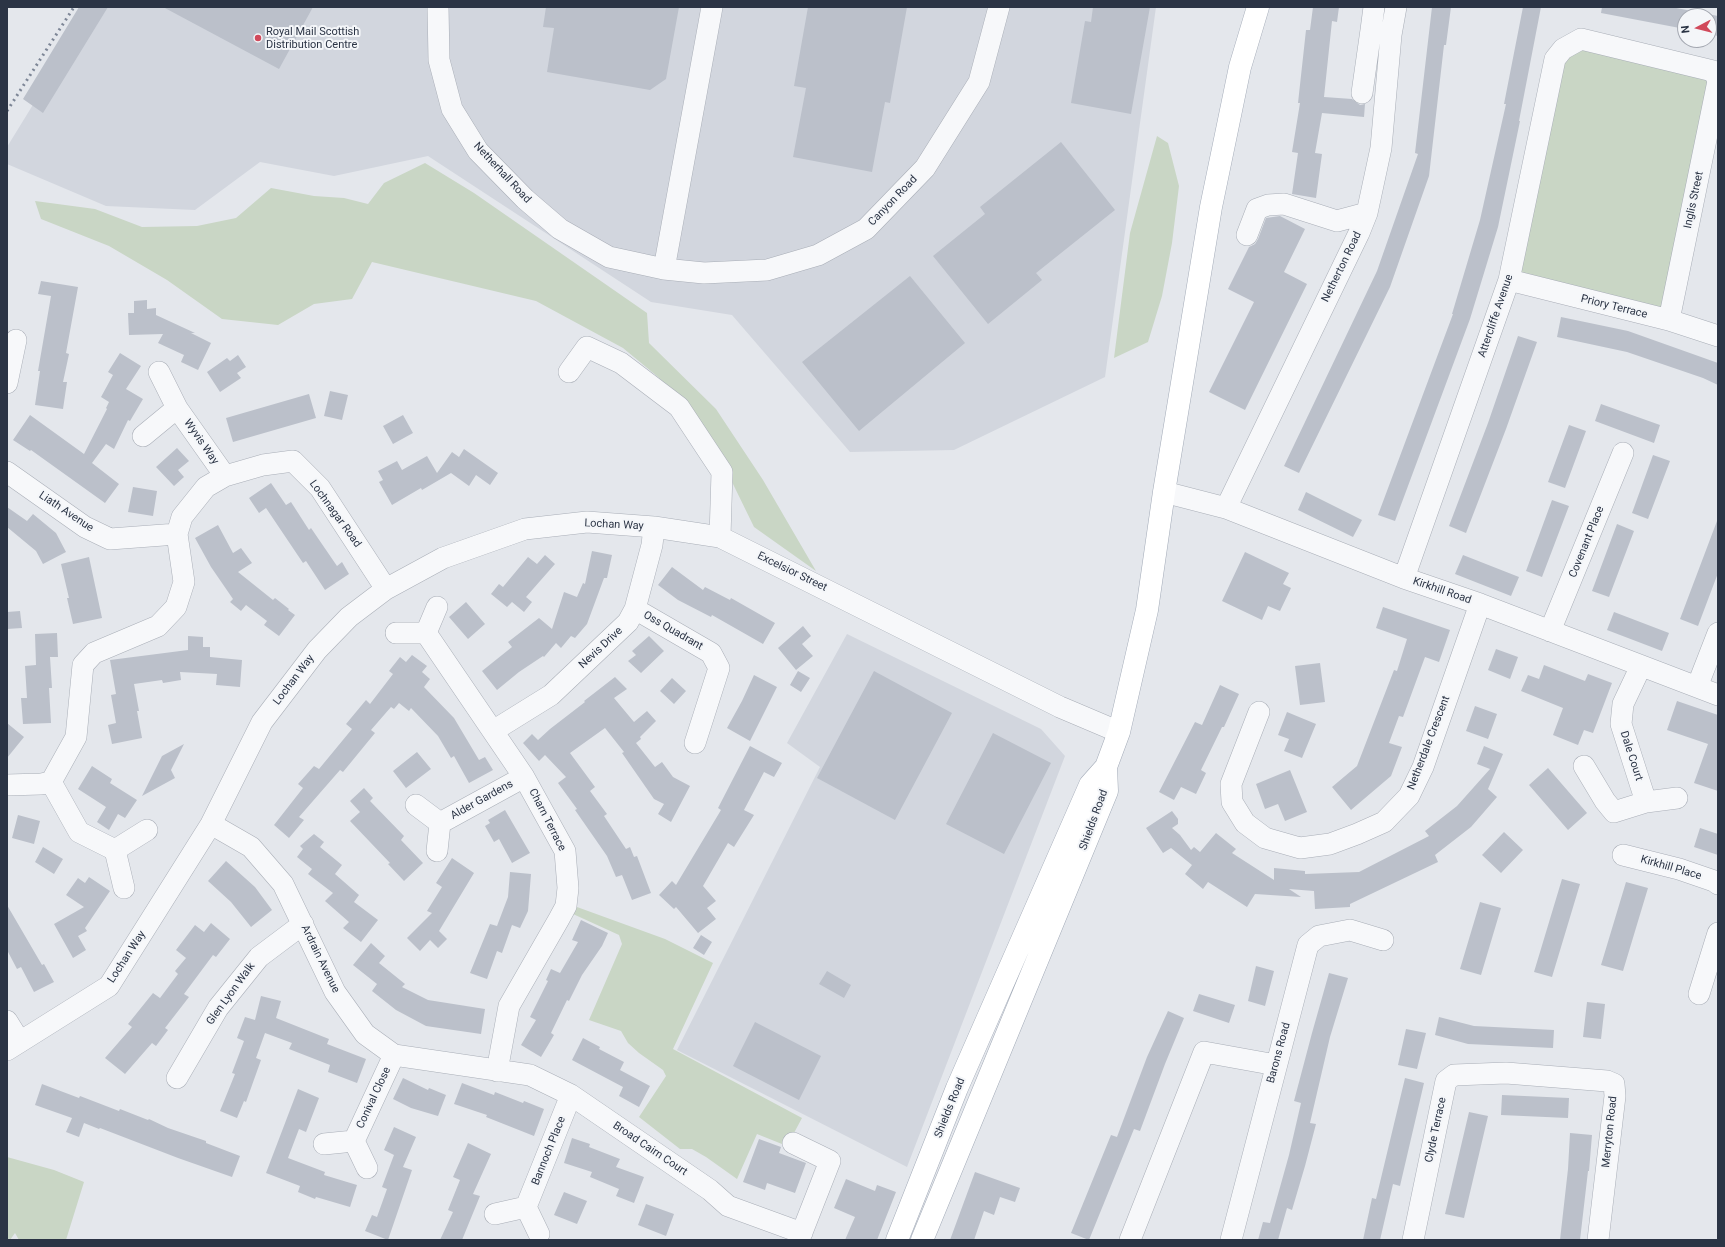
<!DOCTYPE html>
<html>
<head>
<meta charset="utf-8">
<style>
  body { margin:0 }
  #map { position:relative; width:1725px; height:1247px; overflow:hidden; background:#e4e7ec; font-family:Roboto,sans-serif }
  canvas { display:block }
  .frame { position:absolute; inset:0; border:8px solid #2b3445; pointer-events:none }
  .north { position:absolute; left:1677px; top:8px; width:40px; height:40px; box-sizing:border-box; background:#f4f6f9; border:1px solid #a4a8b1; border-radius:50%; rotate:263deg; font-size:11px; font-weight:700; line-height:16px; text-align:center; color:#2b3445 }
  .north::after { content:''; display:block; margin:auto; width:14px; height:18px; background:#d1495b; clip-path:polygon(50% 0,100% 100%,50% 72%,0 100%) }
</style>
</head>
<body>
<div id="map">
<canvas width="1725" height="1247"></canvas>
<div class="frame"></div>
<div class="north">N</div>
</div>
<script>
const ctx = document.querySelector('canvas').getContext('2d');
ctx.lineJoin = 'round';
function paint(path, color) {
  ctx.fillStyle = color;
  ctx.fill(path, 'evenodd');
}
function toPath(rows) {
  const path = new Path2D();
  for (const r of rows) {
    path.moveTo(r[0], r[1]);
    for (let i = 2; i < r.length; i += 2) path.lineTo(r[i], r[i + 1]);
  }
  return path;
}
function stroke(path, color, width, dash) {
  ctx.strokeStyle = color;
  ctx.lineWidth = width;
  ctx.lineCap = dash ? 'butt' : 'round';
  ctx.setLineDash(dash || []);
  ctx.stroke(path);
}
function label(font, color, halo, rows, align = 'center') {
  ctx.font = font + ' Roboto,sans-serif';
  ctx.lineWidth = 4;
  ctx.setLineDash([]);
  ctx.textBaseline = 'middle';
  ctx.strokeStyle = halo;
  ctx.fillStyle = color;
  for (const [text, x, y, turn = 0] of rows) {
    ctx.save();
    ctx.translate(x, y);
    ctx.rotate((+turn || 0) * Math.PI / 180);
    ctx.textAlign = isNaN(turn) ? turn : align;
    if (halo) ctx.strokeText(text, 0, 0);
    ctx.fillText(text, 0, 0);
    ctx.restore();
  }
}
paint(toPath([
  [93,7,1156,7,1105,377,954,450,850,452,732,315,651,302,428,156,334,176,260,162,195,210,106,206,7,164,7,147],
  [847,634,1041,729,1065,756,907,1167,677,1050,820,767,787,743]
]), '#d2d6de');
paint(toPath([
  [1574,46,1710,74,1667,309,1514,278,1559,63],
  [1157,136,1168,143,1179,186,1172,243,1162,296,1148,342,1114,358,1130,233],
  [425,163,474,193,647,313,649,343,716,409,763,480,816,571,754,527,733,484,704,430,658,377,623,348,536,301,372,262,352,299,314,304,278,325,222,319,167,280,109,246,41,219,35,201,95,209,142,227,197,226,236,218,271,188,314,196,344,198,368,204,384,183],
  [577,907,665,939,713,963,673,1049,802,1118,787,1146,757,1134,737,1179,706,1157,692,1149,680,1149,639,1117,666,1076,663,1070,639,1053,628,1043,621,1031,589,1020,622,944,619,935,573,914],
  [7,1157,54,1170,84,1182,66,1240,19,1240,15,1233,10,1240,7,1240]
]), '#c9d6c5');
paint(toPath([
  [79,7,108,7,43,113,23,99],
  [163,7,313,7,279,69],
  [546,7,679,7,666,79,650,90,547,72,554,28,543,27],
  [808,7,907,7,890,103,885,102,872,172,793,157,806,88,794,86],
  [1093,7,1150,7,1131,114,1071,103,1085,21,1091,22],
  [1313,7,1339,7,1337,22,1332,21,1324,97,1352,99,1360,105,1365,104,1364,117,1322,113,1315,153,1322,154,1316,198,1292,194,1298,153,1292,152,1300,103,1298,103,1306,30,1310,30],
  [1432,7,1451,7,1446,45,1444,45,1429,176,1390,287,1299,473,1284,466,1377,271,1418,154,1415,153],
  [1523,7,1541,7,1519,121,1520,121,1498,227,1470,319,1395,521,1378,515,1453,314,1452,314,1480,220,1506,104,1504,104],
  [1602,7,1671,7,1718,16,1718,36,1709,34,1709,16,1685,16,1685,29,1601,13],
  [1061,142,1115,210,1036,273,1042,280,988,324,933,256,985,214,980,207],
  [1280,216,1305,229,1284,272,1307,284,1245,410,1209,392,1254,302,1228,289,1249,247,1255,244,1258,239,1266,218],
  [910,276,965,343,859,431,802,362],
  [41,281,78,287,66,353,69,354,63,382,67,382,63,409,35,405,40,371,38,371,51,296,38,294],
  [147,300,147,309,156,308,156,315,195,333,191,333,211,343,198,370,181,362,184,355,158,343,163,334,129,335,128,313,134,313,134,301],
  [1561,317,1628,331,1718,363,1718,385,1703,378,1627,352,1557,337],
  [1518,336,1537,342,1506,429,1466,533,1449,526,1488,423],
  [120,353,141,366,126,389,143,399,130,421,128,420,114,449,106,444,92,463,119,484,105,503,31,450,30,451,13,440,30,415,84,454,107,409,106,408,109,402,101,397,113,375,108,372],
  [238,355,246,367,237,373,241,378,220,392,207,372,227,358,230,361],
  [330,391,348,395,342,420,324,416],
  [309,394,316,418,233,442,226,418],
  [1601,404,1660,425,1654,443,1595,421],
  [403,415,413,433,393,444,383,426],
  [1569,425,1586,431,1565,488,1548,482],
  [177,448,189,461,178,470,184,477,174,486,156,467],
  [464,449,498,473,490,485,476,475,469,486,451,473,422,490,421,488,392,505,379,482,383,480,378,471,397,461,402,470,427,456,437,473,452,452,459,457],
  [1653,455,1670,461,1648,519,1632,513],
  [271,483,286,505,291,502,309,530,311,528,337,566,342,562,349,574,325,590,306,561,303,563,266,508,259,513,249,498],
  [133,487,157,491,153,516,128,512],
  [1306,492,1362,520,1353,537,1298,510],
  [1552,500,1569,506,1542,577,1526,571],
  [7,507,27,521,33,514,56,533,66,552,43,564,36,551,7,527],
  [1717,521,1718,573,1698,626,1680,619],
  [1617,524,1634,531,1609,597,1592,591],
  [218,525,233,553,241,548,252,563,238,572,273,600,275,598,289,609,288,610,295,615,279,636,264,625,267,621,246,605,241,611,230,602,233,599,211,567,195,538],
  [592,551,612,555,607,578,604,578,587,624,575,638,571,636,561,648,556,643,544,657,543,656,519,672,497,690,482,671,512,647,508,642,539,618,552,629,564,592,577,597,583,583,585,584],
  [1245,552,1289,573,1283,584,1291,588,1280,611,1268,606,1262,620,1222,601],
  [545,555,555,564,526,597,532,602,524,612,512,602,507,607,491,594,499,584,503,587,528,557,537,564],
  [1463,555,1519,577,1511,596,1455,574],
  [89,557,102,618,73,624,67,598,69,598,61,564],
  [672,567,703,590,705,587,730,600,731,598,775,623,763,644,712,615,711,617,678,600,658,585],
  [466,602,485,624,468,639,449,617],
  [1383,607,1450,630,1439,662,1425,657,1403,717,1399,716,1389,743,1402,747,1391,776,1351,810,1332,787,1357,766,1394,670,1397,671,1407,639,1376,628],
  [20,611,22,628,7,629,7,612],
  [1614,612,1669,633,1662,651,1607,630],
  [803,626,811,636,802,644,813,656,796,670,778,648],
  [57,633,58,657,50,657,52,688,49,688,51,723,23,724,21,698,27,698,25,666,36,665,35,634],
  [188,636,203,637,203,647,210,647,210,657,242,660,240,687,216,685,217,674,180,672,181,680,163,683,162,680,134,684,139,711,137,711,142,738,112,744,108,725,116,723,111,695,116,694,110,660,188,650],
  [649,636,664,651,641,673,628,661,636,655,632,651],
  [1496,649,1518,657,1510,679,1488,670],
  [412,655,427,666,422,672,430,679,424,687,454,718,479,760,485,757,493,770,469,783,454,756,451,758,438,736,411,708,409,711,399,703,394,709,391,707,371,730,375,733,343,772,340,770,299,817,304,820,289,838,274,825,303,788,298,784,314,766,319,769,352,729,346,724,366,700,370,704,393,674,389,671,400,657,406,662],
  [1320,663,1325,702,1300,705,1295,666],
  [1544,665,1585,681,1588,674,1612,683,1593,733,1584,730,1578,745,1553,735,1563,708,1521,691,1528,675,1539,679],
  [798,671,810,678,801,692,790,685],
  [874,671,952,713,895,820,817,778],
  [754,675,777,687,750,741,727,728,742,701],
  [615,677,627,689,614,698,634,722,647,711,656,721,640,737,641,739,636,743,655,767,662,762,673,777,690,786,671,822,658,814,664,804,654,799,622,753,624,752,605,728,570,753,595,787,590,791,607,814,604,816,626,849,630,847,634,857,637,856,651,893,632,900,622,875,616,877,607,856,575,810,577,809,558,783,566,777,545,755,539,761,523,743,532,734,538,740,550,729,585,702,584,701],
  [672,678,686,691,674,704,660,691],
  [1220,685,1239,694,1224,727,1222,727,1201,770,1206,773,1196,794,1181,787,1174,800,1159,792,1195,722,1202,725],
  [1677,701,1718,715,1718,791,1694,783,1708,744,1667,730],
  [1475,706,1497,714,1488,739,1466,731],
  [1287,712,1316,724,1302,758,1284,751,1289,739,1278,735],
  [7,723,24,737,7,758],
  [993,733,1051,763,1004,854,946,824],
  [184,744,171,770,175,778,142,796,162,756],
  [750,746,782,763,774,777,764,772,744,810,754,815,734,847,728,843,703,886,716,901,707,908,716,919,698,933,676,907,674,909,659,895,672,881,676,885,721,810,718,808],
  [1484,746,1503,754,1488,789,1497,797,1471,827,1435,855,1438,862,1350,904,1350,907,1315,909,1314,891,1289,889,1301,897,1255,894,1247,907,1208,882,1203,889,1185,874,1192,865,1171,848,1163,853,1146,828,1172,811,1178,819,1178,824,1172,828,1180,835,1191,850,1194,847,1200,852,1216,833,1236,849,1232,853,1274,880,1274,868,1305,871,1305,874,1359,872,1429,836,1425,831,1457,806,1490,769,1477,764],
  [417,752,431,769,406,788,393,771],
  [92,766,112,779,110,783,137,800,125,818,118,814,109,830,97,822,106,807,78,789],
  [1548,768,1587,813,1568,830,1529,785],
  [1290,770,1307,812,1285,821,1278,804,1265,809,1256,784],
  [364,788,373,798,370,801,404,836,401,840,423,863,404,881,388,864,390,863,350,821,360,812,350,801],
  [505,810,530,853,512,863,499,839,494,842,485,826,490,823,488,820],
  [18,815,40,821,34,844,12,838],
  [1700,828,1718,834,1718,855,1694,847],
  [1504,832,1523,850,1501,873,1482,855],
  [314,834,324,842,320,847,342,865,335,874,359,895,354,902,378,920,361,942,343,928,349,922,325,901,333,893,308,874,312,869,297,857,303,849,300,846],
  [43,847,63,859,54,874,35,862],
  [452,858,474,873,439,931,447,939,438,948,430,940,420,951,407,938,432,913,427,911,442,887,436,883],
  [226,861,255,887,272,910,251,927,231,902,208,881],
  [510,872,531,874,528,911,520,928,512,925,502,953,497,951,487,979,470,973,490,924,497,926,508,897],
  [89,877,110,891,85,928,87,931,78,936,86,950,73,958,54,924,84,907,66,895,78,878,85,883],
  [1562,879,1580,884,1552,977,1534,972],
  [1626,882,1648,888,1623,971,1601,965],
  [1480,902,1501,908,1481,975,1460,969],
  [7,905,42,965,44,964,54,982,34,992,21,967,17,969,7,950],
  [581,920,608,933,602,946,582,975,569,1001,567,1000,551,1033,554,1035,541,1057,521,1045,536,1020,530,1017,548,981,546,980,551,969,560,973,578,942,572,940],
  [211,923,230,939,216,957,213,955,184,994,189,997,165,1028,168,1030,156,1046,152,1043,125,1074,105,1058,132,1027,128,1024,153,993,160,998,178,974,175,971,186,958,176,950,195,925,204,932],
  [701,935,712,942,704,955,693,948],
  [371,943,385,956,379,963,405,984,402,987,428,1000,485,1009,481,1034,426,1026,396,1010,372,991,377,984,353,965],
  [1256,966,1274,971,1265,1006,1248,1001],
  [827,971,851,985,844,998,819,984],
  [1329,973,1348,978,1330,1037,1310,1123,1316,1124,1305,1166,1292,1210,1287,1208,1278,1240,1258,1240,1263,1222,1270,1223,1289,1155,1301,1103,1294,1101,1312,1033],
  [1199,994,1235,1005,1229,1023,1193,1011],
  [261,996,281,1001,276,1018,329,1039,327,1044,366,1059,357,1083,328,1072,330,1065,289,1049,292,1043,265,1033,256,1058,261,1060,246,1102,244,1101,237,1118,220,1111,235,1074,232,1073,244,1041,237,1038,245,1017,255,1020],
  [1587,1002,1605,1004,1601,1039,1583,1037],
  [1168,1011,1184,1018,1165,1064,1140,1131,1134,1129,1089,1240,1071,1233,1111,1135,1117,1137,1147,1057],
  [1439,1017,1474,1026,1554,1030,1553,1048,1468,1044,1435,1035],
  [755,1022,821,1056,799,1100,733,1066],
  [1406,1029,1426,1033,1417,1069,1398,1065],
  [583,1038,600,1047,599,1049,624,1062,620,1070,650,1086,639,1107,619,1096,623,1087,572,1060],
  [403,1078,428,1090,429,1088,446,1095,438,1116,411,1108,393,1099],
  [1405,1078,1424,1083,1400,1186,1393,1184,1380,1240,1363,1240,1372,1198,1376,1199],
  [462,1083,494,1095,495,1092,523,1103,524,1101,544,1109,534,1136,486,1117,487,1115,454,1104],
  [42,1084,79,1098,80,1096,119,1111,120,1109,148,1120,149,1119,168,1128,206,1141,206,1143,240,1156,232,1177,178,1158,100,1128,99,1129,84,1123,79,1137,66,1132,72,1118,35,1105],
  [298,1089,319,1098,306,1132,299,1129,288,1158,325,1172,324,1175,357,1185,350,1207,316,1197,315,1199,298,1192,300,1186,266,1173],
  [1502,1095,1569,1098,1568,1118,1501,1115],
  [1469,1112,1488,1116,1464,1218,1445,1214],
  [394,1127,416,1137,403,1167,412,1170,388,1240,365,1231,372,1215,377,1217,387,1189,382,1187,394,1155,384,1150],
  [1570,1133,1592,1135,1589,1171,1588,1171,1580,1240,1560,1240,1568,1169],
  [572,1138,590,1144,589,1147,620,1159,616,1167,644,1177,634,1203,616,1196,619,1189,590,1177,592,1172,564,1163],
  [759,1139,781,1147,779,1153,806,1163,795,1193,767,1183,765,1190,743,1182],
  [468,1143,491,1154,473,1194,480,1196,462,1240,440,1240,453,1212,448,1210,460,1180,453,1177],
  [975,1172,1020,1188,1015,1202,1000,1197,994,1215,984,1211,974,1240,950,1240],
  [846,1179,875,1191,877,1185,896,1192,877,1240,845,1240,855,1217,834,1208],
  [564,1192,587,1201,577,1224,554,1215],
  [646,1204,674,1214,666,1236,638,1225]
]), '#bbc0ca');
const minor = toPath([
  [438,7,439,60,452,109,478,151,525,199,560,229,609,257,664,269,704,273,767,270,818,255,866,229,925,168,979,82,999,7],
  [1371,30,1374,7],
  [1362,93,1371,30,1391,35],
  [1247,235,1257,209,1268,205,1284,204,1337,221,1367,213],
  [664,269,712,7],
  [1509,280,1669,320,1718,336],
  [1669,320,1718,81],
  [159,372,177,408,225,476],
  [569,372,587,347,621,363,679,407,722,472,720,537],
  [7,383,16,340],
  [143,436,177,408],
  [7,472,85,527,110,539,177,534],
  [1164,492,1226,508,1404,578,1480,604,1718,695],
  [1226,508,1359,233,1367,213,1381,148,1391,35,1396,7],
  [1404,578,1509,280,1555,59,1563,49,1581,39,1713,71,1718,80],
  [635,609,711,653,719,668,695,743],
  [1550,631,1623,453],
  [396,633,426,633,524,777,565,851,568,888,566,906,559,919,509,1006,497,1071],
  [426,633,437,607],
  [1641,666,1623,704,1621,724,1646,802],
  [1697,687,1718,633],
  [1259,712,1231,784,1232,802,1245,823,1265,838,1300,848,1330,844,1357,834,1384,822,1409,796,1423,767,1480,604],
  [493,731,551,695,628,622,635,609,652,545,654,527],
  [1584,766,1605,801,1614,812,1646,802,1677,798],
  [51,782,79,832,115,850,147,830],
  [7,785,41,784,51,782,76,737,83,665,94,653,158,626,176,607,184,582,177,534,182,517,206,487,225,476,263,465,293,461,320,488,386,589],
  [416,805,440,823],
  [211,824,251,847,283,884,335,992,365,1034,394,1055,530,1075,571,1095,710,1190,728,1206,802,1233],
  [115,850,124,888],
  [437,851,440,823,524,777],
  [1623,855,1679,869,1714,881,1718,884],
  [1699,994,1718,933],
  [7,1021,20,1042],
  [7,1050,109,986,211,824,262,722,317,650,349,617,386,589,443,558,525,529,587,522,654,527,720,537,1060,707,1119,732],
  [177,1078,218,1008,259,957,303,924],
  [354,1141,367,1168],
  [793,1143,830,1161,799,1240],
  [324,1144,354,1141,394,1055],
  [526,1207,539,1234],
  [495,1214,526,1207,571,1095],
  [1130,1240,1204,1052,1276,1065],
  [1231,1240,1308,945,1319,936,1350,930,1383,940],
  [1413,1240,1446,1081,1454,1075,1506,1073,1607,1081,1614,1084,1615,1096,1598,1240]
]);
const major = toPath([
  [897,1240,957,1088,1090,785,1106,767,1119,732,1147,610,1164,492,1211,207,1240,67,1258,7],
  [922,1240,1107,791,1106,767]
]);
stroke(minor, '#a9aeb7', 22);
stroke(major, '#a3abb8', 23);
stroke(minor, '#f7f8fa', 21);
stroke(major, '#fff', 22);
stroke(toPath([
  [7,111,74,7]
]), '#7d8696', 3, [2, 4]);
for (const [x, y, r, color] of [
  [258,38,4,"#d1495b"]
]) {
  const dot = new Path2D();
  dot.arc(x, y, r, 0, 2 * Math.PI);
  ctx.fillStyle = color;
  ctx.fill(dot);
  stroke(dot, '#f4f6f9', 1.5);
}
label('11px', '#2b3445', '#f4f6f9', [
  ["Royal Mail Scottish",266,32],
  ["Distribution Centre",266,45]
], 'left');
label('11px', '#2b3445', '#f4f6f9', [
  ["Netherhall Road",502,173,47],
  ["Inglis Street",1694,200,-78],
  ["Canyon Road",893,201,-46],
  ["Netherton Road",1342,267,-64],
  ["Priory Terrace",1614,307,14],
  ["Attercliffe Avenue",1496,316,-71],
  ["Wyvis Way",201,442,55],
  ["Liath Avenue",66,512,34],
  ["Lochnagar Road",335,514,54],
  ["Lochan Way",614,525,3],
  ["Covenant Place",1587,542,-68],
  ["Excelsior Street",792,572,26],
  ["Kirkhill Road",1442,591,19],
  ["Oss Quadrant",673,631,30],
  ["Nevis Drive",601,648,-43],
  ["Lochan Way",294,680,-53],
  ["Netherdale Crescent",1429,743,-69],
  ["Dale Court",1631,756,72],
  ["Alder Gardens",482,800,-29],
  ["Charn Terrace",547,820,63],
  ["Shields Road",1094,820,-70],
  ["Kirkhill Place",1671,868,16],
  ["Lochan Way",127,957,-57],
  ["Ardrain Avenue",320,959,64],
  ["Glen Lyon Walk",231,994,-54],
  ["Barons Road",1279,1053,-75],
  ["Conival Close",374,1098,-65],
  ["Shields Road",950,1108,-68],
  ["Clyde Terrace",1436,1130,-78],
  ["Merryton Road",1610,1132,-84],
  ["Broad Cairn Court",650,1149,34],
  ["Bannoch Place",549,1151,-68]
]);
</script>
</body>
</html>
